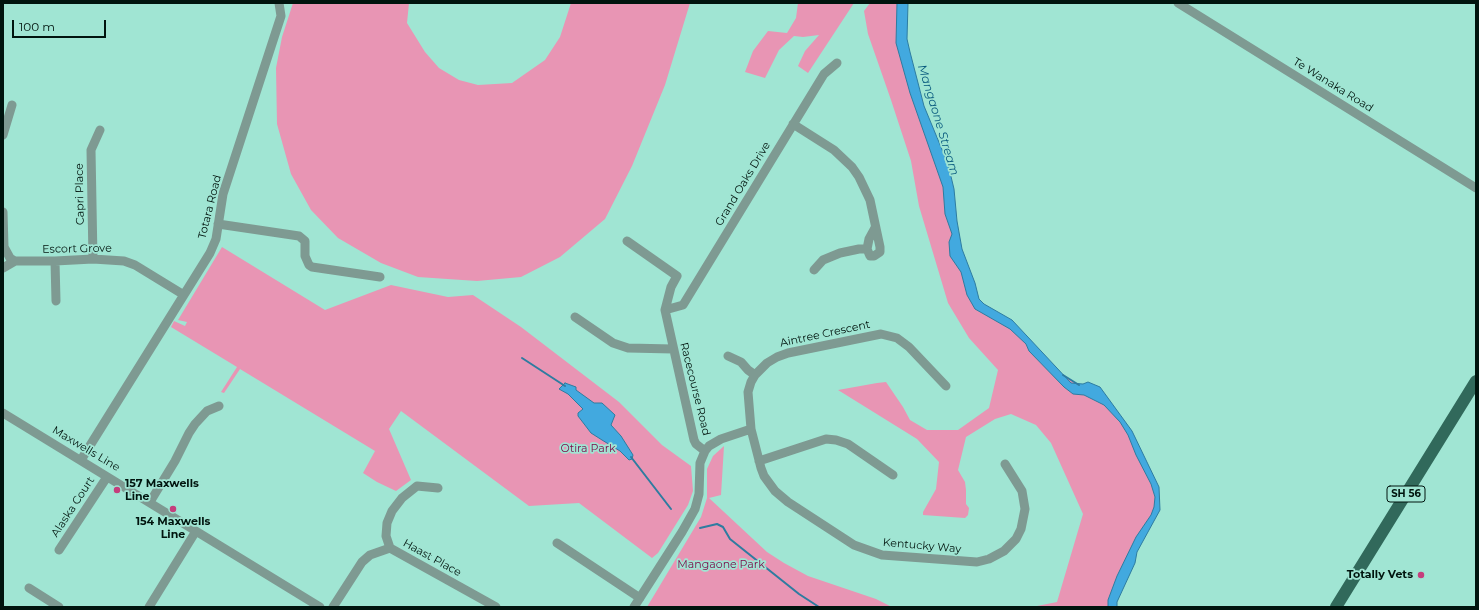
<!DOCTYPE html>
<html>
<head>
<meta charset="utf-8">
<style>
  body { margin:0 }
  #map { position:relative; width:1479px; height:610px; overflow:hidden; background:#a0e5d3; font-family:Montserrat,sans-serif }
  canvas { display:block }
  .frame { position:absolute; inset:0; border:4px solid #00140e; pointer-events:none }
  .scale { position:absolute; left:12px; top:20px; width:94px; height:18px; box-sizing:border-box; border:2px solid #00140e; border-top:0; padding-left:5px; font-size:12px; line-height:14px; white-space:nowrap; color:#00140e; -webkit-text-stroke:3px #a0e5d3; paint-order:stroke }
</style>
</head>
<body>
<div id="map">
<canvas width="1479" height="610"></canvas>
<div class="frame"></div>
<div class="scale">100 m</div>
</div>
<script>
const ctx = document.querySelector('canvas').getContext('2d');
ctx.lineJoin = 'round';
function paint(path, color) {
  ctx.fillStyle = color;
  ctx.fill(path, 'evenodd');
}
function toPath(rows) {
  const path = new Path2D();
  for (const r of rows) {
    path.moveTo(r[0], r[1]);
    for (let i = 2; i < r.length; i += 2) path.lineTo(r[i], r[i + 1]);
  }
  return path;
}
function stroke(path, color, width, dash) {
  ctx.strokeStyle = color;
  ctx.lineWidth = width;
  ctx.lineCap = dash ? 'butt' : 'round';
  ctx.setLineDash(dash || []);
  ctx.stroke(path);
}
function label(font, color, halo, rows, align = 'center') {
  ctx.font = font + ' Montserrat,sans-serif';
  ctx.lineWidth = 3.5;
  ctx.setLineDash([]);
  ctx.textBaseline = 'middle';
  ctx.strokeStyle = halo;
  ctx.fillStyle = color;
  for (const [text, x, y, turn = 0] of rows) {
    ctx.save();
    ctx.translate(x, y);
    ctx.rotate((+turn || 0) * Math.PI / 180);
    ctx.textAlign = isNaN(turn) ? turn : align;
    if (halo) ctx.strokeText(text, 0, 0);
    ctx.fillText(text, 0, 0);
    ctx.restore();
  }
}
paint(toPath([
  [293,3,409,3,407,23,425,52,439,68,459,80,478,85,512,83,545,60,560,37,571,3,690,3,665,85,632,166,605,219,560,257,521,277,477,281,418,277,381,263,338,238,311,210,291,174,277,124,276,68,282,37],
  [798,3,854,3,808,73,798,66,805,51,819,35,803,37,794,36,779,50,765,78,745,72,753,51,768,31,787,33,796,18],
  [870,3,906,3,907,49,958,244,978,302,1011,323,1058,372,1095,395,1124,422,1141,454,1159,507,1134,555,1115,607,1032,607,1057,602,1083,514,1051,443,1036,425,1011,414,995,419,966,437,958,470,965,482,966,490,966,504,969,508,968,515,965,518,923,515,923,512,936,489,939,462,917,439,838,390,877,383,886,382,903,407,910,420,927,430,958,430,989,408,998,370,969,338,948,303,919,206,911,161,891,100,868,34,864,11],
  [222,247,325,310,391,285,448,297,473,295,521,327,619,402,662,445,691,466,693,491,688,505,658,553,652,558,579,503,529,506,401,411,389,429,411,480,396,491,377,482,363,473,375,451,240,369,224,393,221,392,237,367,171,327,174,321,185,326,187,322,178,320],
  [724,446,721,495,709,498,767,552,784,563,808,576,876,599,892,607,647,607,701,517,707,498,707,469,713,456]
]), '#e895b4');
const water = toPath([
  [897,3,908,3,907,39,910,52,924,106,948,164,954,189,957,221,962,249,975,283,979,299,984,304,1012,320,1071,383,1083,384,1088,382,1100,387,1132,431,1159,487,1160,510,1137,552,1135,563,1117,602,1117,607,1108,607,1108,600,1117,576,1136,537,1151,515,1154,507,1155,497,1151,484,1136,455,1128,435,1120,422,1104,405,1084,395,1073,394,1064,387,1029,351,1026,344,1010,329,975,309,967,295,961,272,950,256,949,242,952,234,945,214,943,187,910,93,896,43,897,3],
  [565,383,576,387,576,390,594,403,602,403,615,415,611,425,621,436,633,455,632,459,629,460,620,451,602,440,591,433,578,416,578,413,583,409,568,394,559,389,565,383]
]);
paint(water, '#42a9df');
stroke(water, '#2e7ca0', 1);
stroke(toPath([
  [522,358,565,386],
  [1063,375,1079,385],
  [631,457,671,509],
  [700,528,717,524,723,527,730,539,799,594,819,607]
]), '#2e7ca0', 2);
stroke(toPath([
  [1178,3,1476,188],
  [793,124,834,150,852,167,859,177,870,200,880,247,880,252,874,256,870,256,867,249,869,239,875,228],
  [3,135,12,105],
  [3,212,4,247,10,258,15,261,55,261,93,259,124,261,135,265,184,295],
  [218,224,299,236,305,241,305,256,309,265,312,267,380,277],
  [627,241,677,276,671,287,665,310,694,440,696,444,705,451,700,463,699,494,695,509,682,532,634,607],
  [93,259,91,150,100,130],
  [55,261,56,301],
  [3,268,15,261],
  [814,270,823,260,840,253,859,249,867,249],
  [665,310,683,305,824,74,837,63],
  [575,317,613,343,628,348,673,349],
  [728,356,741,362,748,370,755,375],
  [3,413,320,607],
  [751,429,761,468,764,476,775,491,788,502,854,545,882,555,977,562,989,559,1004,551,1016,539,1021,529,1025,509,1022,491,1005,464],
  [705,451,709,446,721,439,751,429,748,392,751,382,755,375,767,363,777,357,788,353,881,334,897,338,909,347,946,386],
  [81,460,210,253,216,239,223,194,281,16,279,3],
  [759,461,826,439,836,440,848,444,893,475],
  [150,502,175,461,189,433,195,424,207,411,219,406],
  [557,543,640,598],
  [390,548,386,536,387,523,392,511,402,498,417,486,438,488],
  [59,550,107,477],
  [29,588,59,607],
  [149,607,196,531],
  [333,607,362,562,370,555,390,548,496,607]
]), '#7e9a92', 9);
stroke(toPath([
  [1336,607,1476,381]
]), '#31695b', 12);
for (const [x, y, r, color] of [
  [117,490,4,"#c53e7c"],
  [173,509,4,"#c53e7c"],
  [1421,575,4,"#c53e7c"]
]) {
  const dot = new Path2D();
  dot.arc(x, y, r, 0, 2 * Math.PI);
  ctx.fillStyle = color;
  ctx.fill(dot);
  stroke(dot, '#a0e5d3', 1.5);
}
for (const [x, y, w] of [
  [1406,494,38]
]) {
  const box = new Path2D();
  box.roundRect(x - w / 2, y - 8, w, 16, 3);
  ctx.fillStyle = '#a0e5d3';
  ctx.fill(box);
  stroke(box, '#00140e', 1);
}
label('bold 10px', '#00140e', null, [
  ["SH 56",1406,494]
]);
label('11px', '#00140e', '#a0e5d3', [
  ["Te Wanaka Road",1333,85,32],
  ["Grand Oaks Drive",743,184,-59],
  ["Capri Place",80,194,-91],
  ["Totara Road",210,207,-76],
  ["Escort Grove",77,249,-1],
  ["Aintree Crescent",825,334,-12],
  ["Racecourse Road",695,389,76],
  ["Maxwells Line",86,449,31],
  ["Alaska Court",73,507,-57],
  ["Kentucky Way",922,546,5],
  ["Haast Place",432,558,29]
]);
label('11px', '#7c0847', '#a0e5d3', [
  ["Otira Park",588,449],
  ["Mangaone Park",721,565]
]);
label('bold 11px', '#00140e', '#a0e5d3', [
  ["157 Maxwells",125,484],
  ["Line",125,497],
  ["154 Maxwells",173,522,"center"],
  ["Line",173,535,"center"],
  ["Totally Vets",1413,575,"right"]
], 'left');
label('italic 12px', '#085a7e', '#a0e5d3', [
  ["Mangaone Stream",938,120,73]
]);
</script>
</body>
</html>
